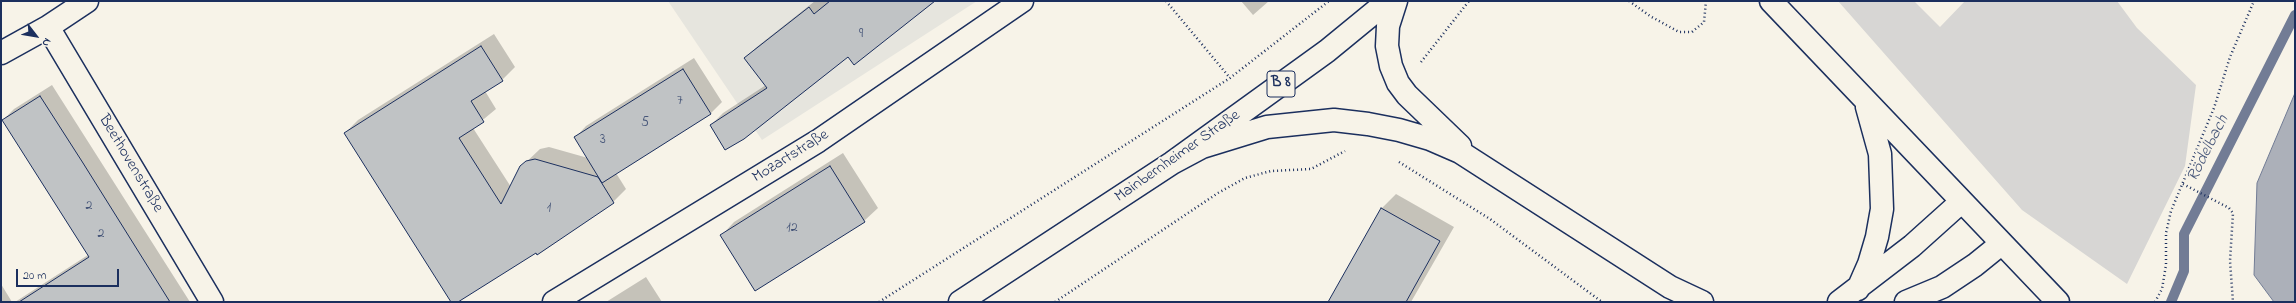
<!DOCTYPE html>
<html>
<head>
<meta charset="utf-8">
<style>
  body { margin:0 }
  #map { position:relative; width:2296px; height:303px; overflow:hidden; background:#f7f3e8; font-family:"Indie Flower",sans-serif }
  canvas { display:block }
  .frame { position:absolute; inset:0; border:2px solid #1b2f5e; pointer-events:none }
  .north { position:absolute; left:16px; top:16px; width:40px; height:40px; -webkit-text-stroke:3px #f7f3e8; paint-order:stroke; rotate:121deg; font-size:11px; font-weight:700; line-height:16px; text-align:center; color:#1b2f5e }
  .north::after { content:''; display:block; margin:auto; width:14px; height:18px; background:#1b2f5e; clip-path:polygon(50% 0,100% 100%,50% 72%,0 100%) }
  .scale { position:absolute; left:16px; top:269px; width:103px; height:18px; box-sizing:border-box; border:2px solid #1b2f5e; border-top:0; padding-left:5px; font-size:12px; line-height:14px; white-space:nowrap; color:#1b2f5e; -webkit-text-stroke:3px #f7f3e8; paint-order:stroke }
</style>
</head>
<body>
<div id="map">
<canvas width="2296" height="303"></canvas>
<div class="frame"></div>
<div class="north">N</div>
<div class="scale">20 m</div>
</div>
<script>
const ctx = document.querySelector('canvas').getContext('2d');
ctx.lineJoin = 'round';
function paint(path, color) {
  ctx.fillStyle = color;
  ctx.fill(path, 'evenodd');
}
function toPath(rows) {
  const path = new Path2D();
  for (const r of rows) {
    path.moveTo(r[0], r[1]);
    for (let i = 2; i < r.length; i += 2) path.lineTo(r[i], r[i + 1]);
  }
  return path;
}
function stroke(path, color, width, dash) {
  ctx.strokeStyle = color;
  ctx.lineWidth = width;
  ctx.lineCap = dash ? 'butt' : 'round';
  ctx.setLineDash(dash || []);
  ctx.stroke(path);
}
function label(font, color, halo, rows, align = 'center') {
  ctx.font = font + ' "Indie Flower",sans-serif';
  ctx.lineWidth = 4;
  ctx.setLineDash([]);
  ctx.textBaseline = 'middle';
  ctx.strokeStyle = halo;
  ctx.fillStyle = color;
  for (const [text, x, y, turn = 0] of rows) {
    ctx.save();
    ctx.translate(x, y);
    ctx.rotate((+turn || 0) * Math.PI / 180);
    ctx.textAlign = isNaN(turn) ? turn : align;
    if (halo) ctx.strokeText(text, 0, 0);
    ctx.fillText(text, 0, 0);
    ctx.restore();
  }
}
paint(toPath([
  [668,1,977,1,762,140]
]), '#e6e5de');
paint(toPath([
  [1838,1,1914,1,1940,27,1965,1,2117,1,2137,28,2196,85,2185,166,2127,284,2022,210]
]), '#d7d6d4');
const water = toPath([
  [2295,93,2295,302,2274,302,2254,275,2257,183,2295,93]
]);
paint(water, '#acb0b9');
stroke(water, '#727c95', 1);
paint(toPath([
  [815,1,933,1,848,55,711,125,723,113,766,85,745,58,758,46],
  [1241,1,1269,1,1253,15],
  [494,34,515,67,502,80,485,91,496,109,473,128,511,187,521,167,540,149,549,147,588,158,575,138,586,126,694,58,722,102,711,113,616,173,626,189,613,202,456,302,452,302,345,133,358,120],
  [52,85,190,302,15,302,88,255,3,120,14,109],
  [843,153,878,208,864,221,721,236,734,222],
  [1396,194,1454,227,1411,302,1330,302,1382,208],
  [646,277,662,302,606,302],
  [1,284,12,302,1,302]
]), '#0003');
stroke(toPath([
  [2171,302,2184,271,2184,234,2295,15]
]), '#727c95', 10);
const building = toPath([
  [830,1,935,1,854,65,848,57,744,139,725,150,710,125,767,88,744,58,809,7,814,14,830,1],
  [481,46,503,81,471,101,484,122,459,138,501,204,520,166,526,161,535,159,598,177,614,203,537,255,536,253,458,302,451,302,344,133,481,46],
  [683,69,711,114,602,183,574,137,683,69],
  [40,96,83,163,170,302,19,302,89,257,2,120,40,96],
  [830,166,865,222,755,291,720,235,830,166],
  [1381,208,1440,241,1406,302,1328,302,1381,208]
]);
paint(building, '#c0c3c5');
stroke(building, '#1b2f5e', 1);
const minor = toPath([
  [48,27,212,302],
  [1,53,48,27,87,1],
  [554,302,818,141,1022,1]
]);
const major = toPath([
  [1396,1,1388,26,1387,46,1391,66,1398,83,1407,95,1460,146],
  [1771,1,2058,302],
  [1172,163,1202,147,1267,127,1334,120,1368,124,1399,130,1430,139,1460,152,1670,287,1702,302],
  [1858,289,1869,264,1877,237,1882,209,1880,154,1867,107],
  [960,302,1172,163,1327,51,1388,1],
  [1839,302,1912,246,1961,202],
  [1906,302,1942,287,1975,265,2001,244]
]);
stroke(minor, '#1b2f5e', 25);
stroke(major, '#1b2f5e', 25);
stroke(toPath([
  [1166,1,1230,78],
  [1629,1,1650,16,1679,32,1692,32,1704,22,1706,1],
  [1421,62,1469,1],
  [1399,162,1490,219,1602,302],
  [2183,184,2229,208,2233,213,2230,261,2233,302],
  [879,302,1230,78,1329,1],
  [1055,302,1218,193,1245,178,1271,171,1311,169,1345,151],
  [2155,302,2162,289,2166,265,2166,233,2171,211,2214,108,2230,57,2254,1]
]), '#1b2f5e', 2.5, [1, 3]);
stroke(minor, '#f7f3e8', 22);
stroke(major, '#f7f3e8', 22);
label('14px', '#445478', null, [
  ["9",861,35],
  ["7",680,102],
  ["5",645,124],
  ["3",603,141],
  ["2",89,207],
  ["1",549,209],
  ["12",792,229],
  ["2",101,235]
]);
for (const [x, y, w] of [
  [1281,84,28]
]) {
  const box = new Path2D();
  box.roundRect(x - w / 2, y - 13, w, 26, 3);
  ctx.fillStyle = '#f7f3e8';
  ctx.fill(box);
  stroke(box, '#1b2f5e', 1);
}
label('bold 15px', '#1b2f5e', null, [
  ["B 8",1281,84]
]);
label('16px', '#1b2f5e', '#f7f3e8', [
  ["Mozartstraße",791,157,-32],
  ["Mainbernheimer Straße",1178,157,-35],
  ["Beethovenstraße",130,164,59]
]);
label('italic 17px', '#465679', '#f7f3e8', [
  ["Rödelbach",2209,149,-63]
]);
</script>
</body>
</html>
